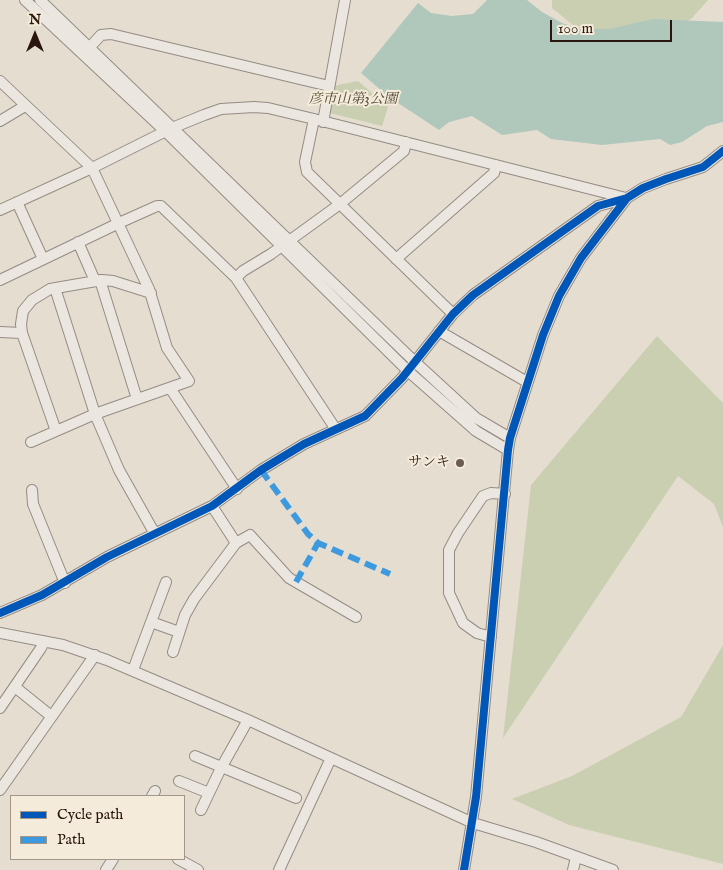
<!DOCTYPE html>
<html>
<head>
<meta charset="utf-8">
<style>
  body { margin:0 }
  #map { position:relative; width:723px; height:870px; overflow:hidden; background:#e5ddd0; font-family:"IM FELL English",serif }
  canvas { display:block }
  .legend { position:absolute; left:10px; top:795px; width:175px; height:65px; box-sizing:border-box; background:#f4ebdb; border:1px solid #a39689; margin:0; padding:6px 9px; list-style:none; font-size:15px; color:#2a160e }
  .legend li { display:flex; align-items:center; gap:10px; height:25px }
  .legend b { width:25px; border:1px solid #a39689 }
  .north { position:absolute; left:10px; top:10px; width:50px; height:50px; -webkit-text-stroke:4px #f4ebdb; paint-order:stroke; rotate:0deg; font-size:14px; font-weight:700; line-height:20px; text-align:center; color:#2a160e }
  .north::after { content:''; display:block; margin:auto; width:18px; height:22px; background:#2a160e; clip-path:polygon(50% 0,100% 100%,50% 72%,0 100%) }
  .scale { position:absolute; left:550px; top:20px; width:122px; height:22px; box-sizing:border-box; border:2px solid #2a160e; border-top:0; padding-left:6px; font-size:15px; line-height:18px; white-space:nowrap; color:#2a160e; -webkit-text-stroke:4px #f4ebdb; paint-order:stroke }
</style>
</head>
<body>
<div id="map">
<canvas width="723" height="870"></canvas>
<ul class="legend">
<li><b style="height:6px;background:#0057b8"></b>Cycle path</li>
<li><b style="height:6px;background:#3d9ade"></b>Path</li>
</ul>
<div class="north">N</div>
<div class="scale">100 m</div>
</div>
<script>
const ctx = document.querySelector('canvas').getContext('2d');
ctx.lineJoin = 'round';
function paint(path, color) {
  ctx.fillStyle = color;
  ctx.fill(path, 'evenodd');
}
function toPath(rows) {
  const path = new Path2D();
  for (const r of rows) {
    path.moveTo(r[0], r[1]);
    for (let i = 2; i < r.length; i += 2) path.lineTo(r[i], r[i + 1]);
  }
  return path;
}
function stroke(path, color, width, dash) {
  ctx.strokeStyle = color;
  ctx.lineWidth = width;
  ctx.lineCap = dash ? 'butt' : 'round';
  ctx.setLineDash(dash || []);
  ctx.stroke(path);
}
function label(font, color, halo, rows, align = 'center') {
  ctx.font = font + ' "IM FELL English","Noto Serif JP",serif';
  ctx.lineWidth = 4;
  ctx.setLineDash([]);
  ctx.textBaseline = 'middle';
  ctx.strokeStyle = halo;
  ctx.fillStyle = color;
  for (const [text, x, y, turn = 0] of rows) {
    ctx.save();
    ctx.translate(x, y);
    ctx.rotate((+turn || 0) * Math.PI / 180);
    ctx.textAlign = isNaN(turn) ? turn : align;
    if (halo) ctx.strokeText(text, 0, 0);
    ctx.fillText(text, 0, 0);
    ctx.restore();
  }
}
paint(toPath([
  [552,0,708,0,692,18,679,27,579,30,552,8],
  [358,81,388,107,382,126,330,113,333,86],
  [657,336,723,403,723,527,714,504,678,476,503,738,531,485],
  [723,645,723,864,569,825,512,799,572,776,681,717]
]), '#cbcfb1');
paint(toPath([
  [487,0,527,0,542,12,562,23,580,29,609,29,653,19,723,22,723,122,707,126,682,142,670,145,660,139,602,145,551,139,537,130,502,135,472,116,449,122,439,130,389,97,361,73,418,3,431,13,452,16,473,14]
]), '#b0c7bc');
const minor = toPath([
  [25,0,165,131,408,371,476,431,508,450],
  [40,0,415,362,476,418,510,438],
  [89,48,101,35,111,34,329,86],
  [0,81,92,168,149,289,167,348,189,381,95,414,31,442],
  [314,119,305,162,307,172,453,314],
  [0,121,25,106],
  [323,122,345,0],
  [17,202,43,259],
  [0,210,92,168,172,128,204,115,221,109,254,107,268,108,314,119,626,198],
  [78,242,95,281],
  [396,259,494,173,496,165],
  [236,278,243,271,271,254,340,204,404,151,406,142],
  [0,280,119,223,157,206,161,206,236,278,335,428],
  [100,280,137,399],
  [55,288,95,414,119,470,155,534],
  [439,331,527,382],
  [0,332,22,333],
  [170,388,237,489],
  [56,431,22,333,21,324,23,311,32,300,50,289,102,280,113,281,151,293],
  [32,490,33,504,65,583],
  [212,506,236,543],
  [0,613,42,595,107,557,212,506,261,470,304,444,365,416,402,378,453,314,473,295,598,206,627,198],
  [151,622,179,632],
  [0,633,63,645,107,660,248,720,473,823,536,842,613,870],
  [491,637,477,633,463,623,449,593,449,550,458,533,483,496,491,493,505,494],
  [173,652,185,615,194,599,236,543,250,535,289,578,356,617],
  [133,670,166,582],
  [15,687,51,716],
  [0,708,41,648,44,641],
  [195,756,296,798],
  [179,781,209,793],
  [0,790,95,655],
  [152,796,155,791],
  [201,810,221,768,248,720],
  [178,859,198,870],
  [106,870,113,859],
  [279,870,331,758],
  [464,870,476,797,508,450,510,438,543,335,559,296,581,258,627,198,643,188,666,179,703,167,723,151],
  [573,870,576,857]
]);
stroke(minor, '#948c84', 12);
stroke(minor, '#ebe7e0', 10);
stroke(toPath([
  [261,470,308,534,318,543,390,574],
  [296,582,318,543]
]), '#3d9ade', 6, [12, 6]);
stroke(toPath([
  [0,613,42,595,107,557,212,506,261,470,304,444,365,416,402,378,453,314,473,295,598,206,627,198],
  [464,870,476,797,508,450,510,438,543,335,559,296,581,258,627,198,643,188,666,179,703,167,723,151]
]), '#0057b8', 8);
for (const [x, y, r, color] of [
  [460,463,5,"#6b5c52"]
]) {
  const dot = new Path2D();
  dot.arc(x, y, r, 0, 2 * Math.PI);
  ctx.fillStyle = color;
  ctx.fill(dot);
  stroke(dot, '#f4ebdb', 2);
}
label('italic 14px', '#544a37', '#f4ebdb', [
  ["彦市山第3公園",353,100]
]);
label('14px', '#2a160e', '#f4ebdb', [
  ["サンキ",450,463]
], 'right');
</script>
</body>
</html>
